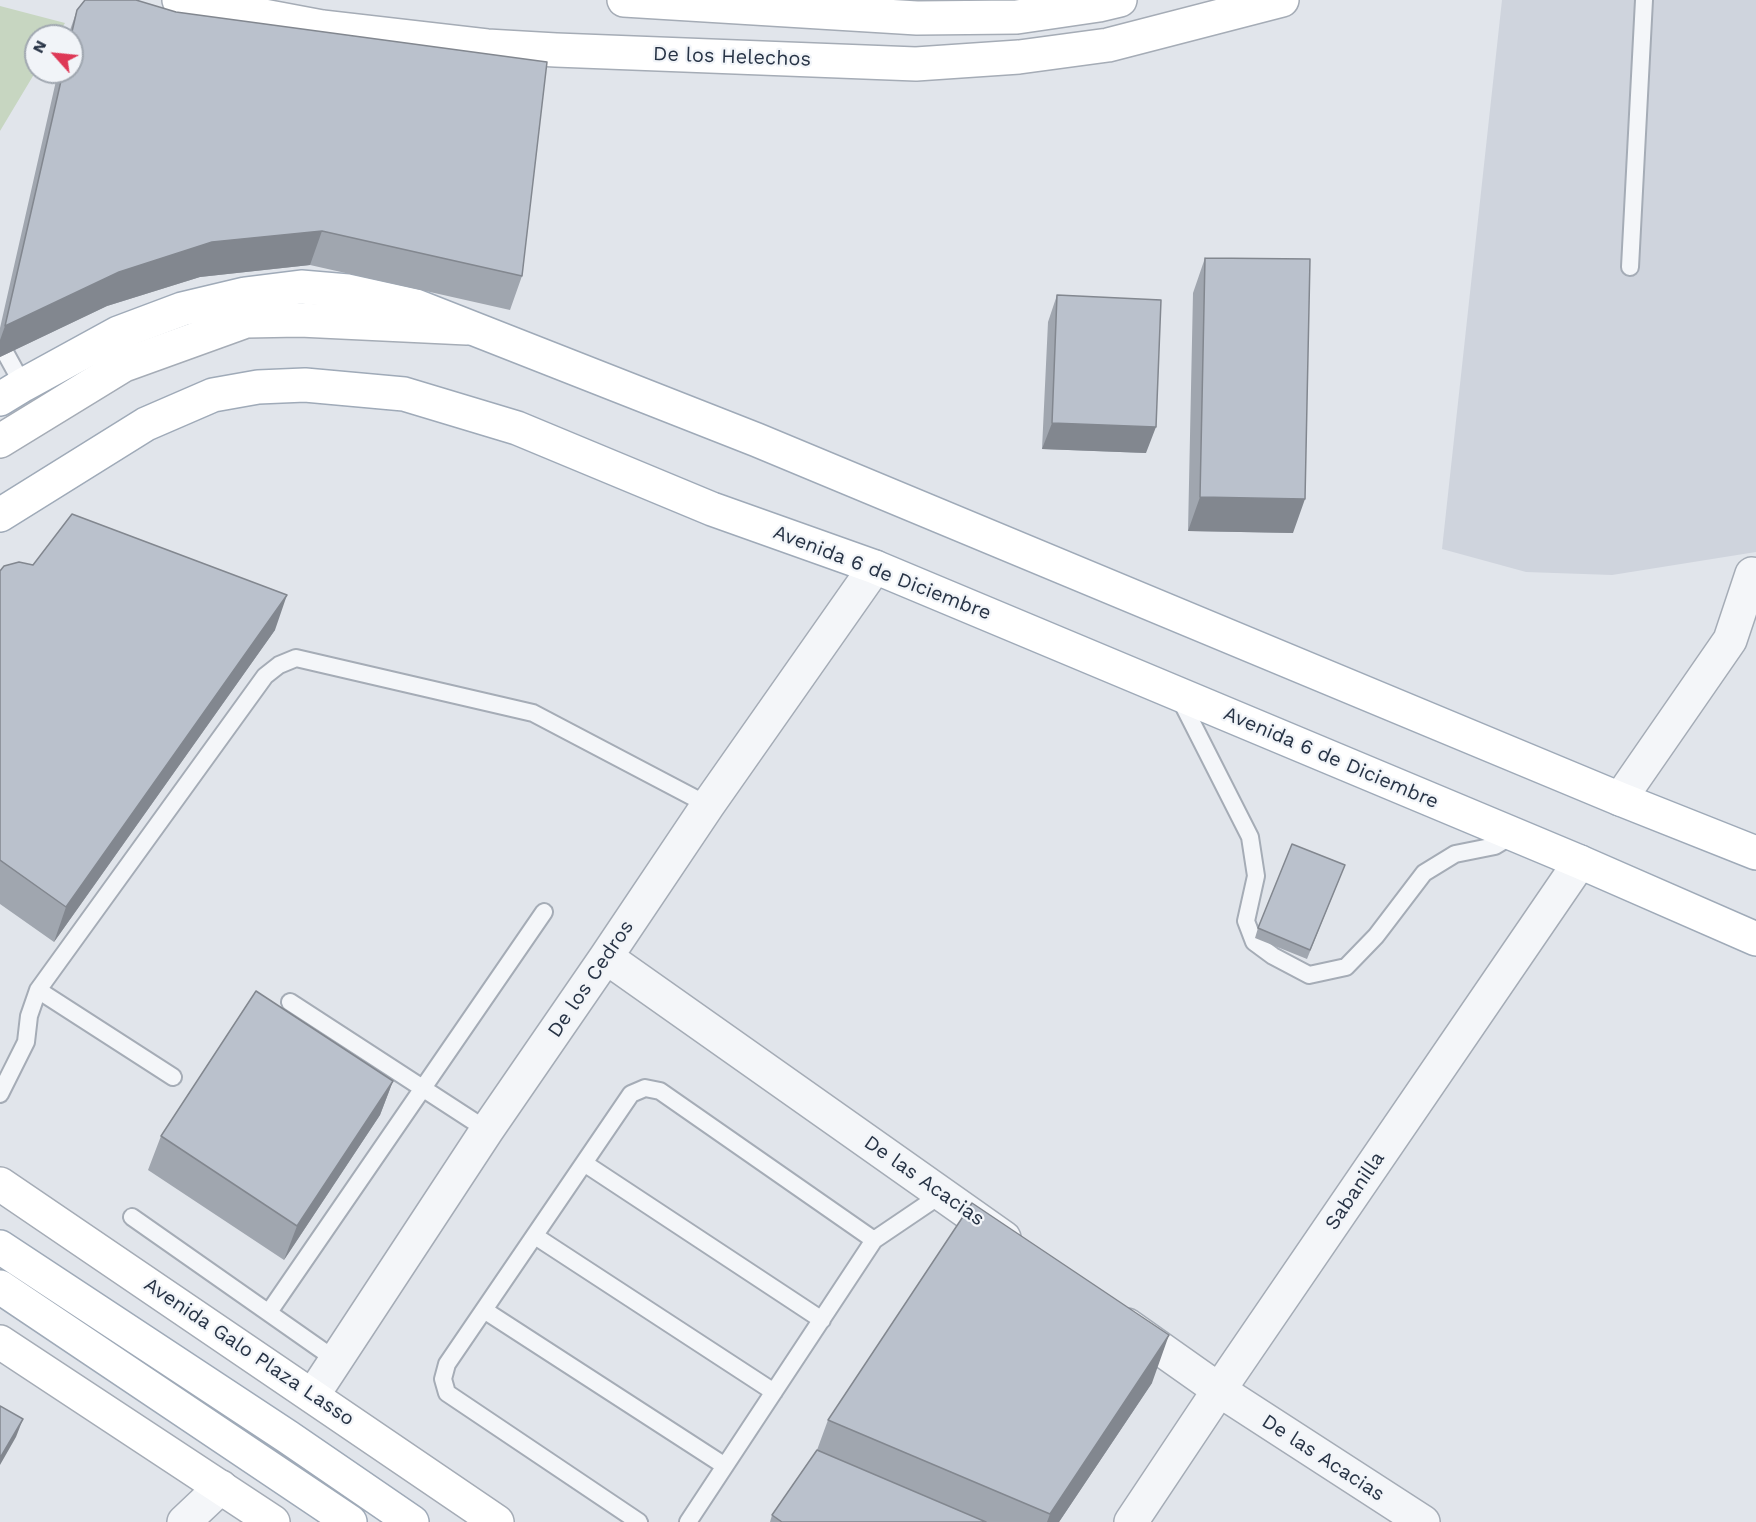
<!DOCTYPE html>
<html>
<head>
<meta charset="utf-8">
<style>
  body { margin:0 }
  #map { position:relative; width:1756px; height:1522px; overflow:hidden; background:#e1e5eb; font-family:"Work Sans",sans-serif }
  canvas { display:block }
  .north { position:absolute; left:24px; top:24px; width:60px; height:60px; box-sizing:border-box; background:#f1f4f8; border:2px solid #a0a7b0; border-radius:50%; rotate:297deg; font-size:16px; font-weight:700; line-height:24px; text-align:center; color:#273345 }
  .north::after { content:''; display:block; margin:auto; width:21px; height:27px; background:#de3856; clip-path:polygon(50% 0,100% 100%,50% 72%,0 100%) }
</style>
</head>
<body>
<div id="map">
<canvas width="1756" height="1522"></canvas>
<div class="north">N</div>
</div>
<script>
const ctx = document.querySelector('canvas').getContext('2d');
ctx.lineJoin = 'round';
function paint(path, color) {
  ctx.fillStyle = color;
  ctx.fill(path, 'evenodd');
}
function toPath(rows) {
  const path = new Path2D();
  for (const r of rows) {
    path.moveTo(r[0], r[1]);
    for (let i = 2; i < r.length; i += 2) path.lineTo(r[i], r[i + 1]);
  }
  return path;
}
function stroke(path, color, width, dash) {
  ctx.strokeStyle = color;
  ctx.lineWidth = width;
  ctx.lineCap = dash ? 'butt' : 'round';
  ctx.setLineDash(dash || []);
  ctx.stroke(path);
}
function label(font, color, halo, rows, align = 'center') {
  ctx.font = font + ' "Work Sans",sans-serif';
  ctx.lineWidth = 4.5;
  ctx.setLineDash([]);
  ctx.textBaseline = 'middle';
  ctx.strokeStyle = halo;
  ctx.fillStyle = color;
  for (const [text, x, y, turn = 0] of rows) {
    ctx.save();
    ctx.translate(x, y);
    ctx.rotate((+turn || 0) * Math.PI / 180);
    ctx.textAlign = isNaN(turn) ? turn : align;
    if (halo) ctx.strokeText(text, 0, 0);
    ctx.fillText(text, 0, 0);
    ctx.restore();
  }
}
paint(toPath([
  [1502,0,1756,0,1756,552,1612,575,1526,572,1442,549]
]), '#cfd4dd');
paint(toPath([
  [0,6,65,23,57,36,36,36,36,71,0,131]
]), '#c7d6c1');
const lane = toPath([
  [1630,267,1644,0],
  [0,343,23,385],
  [1179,697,1250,837,1256,876,1246,921,1254,942,1273,956,1309,975,1346,967,1376,936,1424,873,1455,854,1495,846,1515,834],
  [38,990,173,1077],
  [290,1002,487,1130],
  [0,1094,26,1042,29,1016,38,990,265,676,279,665,296,658,533,713,708,805],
  [584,1163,822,1320],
  [132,1217,336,1360],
  [535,1236,774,1392],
  [874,1240,942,1194],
  [484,1310,725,1466],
  [269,1312,544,912],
  [639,1522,447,1393,443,1379,447,1364,631,1094,645,1088,660,1091,874,1240,688,1522]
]);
const street = toPath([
  [1620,799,1730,640,1752,574],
  [606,957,1004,1238],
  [1127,1325,1219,1390,1423,1522],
  [313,1395,487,1130,606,957,708,805,875,567],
  [184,1522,221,1487],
  [1131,1522,1219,1390,1580,862]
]);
const secondary = toPath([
  [179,0,322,27,487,46,556,50,916,64,1019,57,1108,45,1282,0],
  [624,0,917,18,1017,17,1099,5,1120,0],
  [0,441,124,365,246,321,300,320,467,328],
  [0,1184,497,1522],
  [0,1342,273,1522]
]);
const primary = toPath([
  [0,399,23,385,118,333,182,309,245,294,301,287,348,291,416,306,757,440,1620,799,1756,853],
  [0,515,146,424,213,395,258,387,305,385,404,394,517,428,712,509,875,567,1580,862,1756,939],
  [0,1247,288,1437,412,1522],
  [0,1287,350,1522]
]);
stroke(lane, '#a5acb6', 20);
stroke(street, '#a5acb6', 36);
stroke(secondary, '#a5acb6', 36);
stroke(primary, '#9faab8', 36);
stroke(lane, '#f4f6f9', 16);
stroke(street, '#f4f6f9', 33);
stroke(secondary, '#fff', 33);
stroke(primary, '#fff', 33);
paint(toPath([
  [77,10,522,276,510,310,310,265,200,277,107,306,0,357,0,328,58,72,72,72,72,36,68,36],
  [1205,258,1293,533,1188,531,1193,293],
  [1057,295,1146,453,1042,449,1048,322],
  [0,571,275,630,54,942,0,904],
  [1345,865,1307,959,1255,938,1258,928],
  [393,1081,380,1115,284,1260,148,1170,161,1136],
  [1152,1383,1059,1522,770,1522,772,1515,817,1450,828,1420]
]), '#a0a6af');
paint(toPath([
  [322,231,310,265,200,277,107,306,0,357,0,340,5,326,119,272,212,242],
  [1052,423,1156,427,1146,453,1042,449],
  [1200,497,1305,499,1293,533,1188,531],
  [287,595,275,630,54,942,66,907],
  [393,1081,380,1115,284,1260,297,1226],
  [1169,1335,1152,1383,1059,1522,1047,1522,1050,1514],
  [23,1419,16,1437,0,1465,0,1458]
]), '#82878f');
const building = toPath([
  [85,0,136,0,176,12,547,62,522,276,322,231,212,242,119,272,5,326,63,72,72,72,71,36,77,10,85,0],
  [1205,258,1310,259,1305,499,1200,497,1205,258],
  [1057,295,1161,300,1156,427,1052,423,1057,295],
  [72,514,287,595,66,907,0,860,0,571,4,566,19,562,33,565,72,514],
  [1292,844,1345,865,1310,950,1258,928,1292,844],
  [256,991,393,1081,297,1226,161,1136,256,991],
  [972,1203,1169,1335,1050,1514,828,1420,972,1203],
  [0,1406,23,1419,0,1458,0,1406],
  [817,1450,986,1522,782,1522,772,1515,817,1450]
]);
paint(building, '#bac1cc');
stroke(building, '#82878f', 1.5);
label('20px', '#273345', '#f1f4f8', [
  ["De los Helechos",732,57,2],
  ["Avenida 6 de Diciembre",882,573,21],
  ["Avenida 6 de Diciembre",1331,758,23],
  ["De los Cedros",591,979,-56],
  ["De las Acacias",924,1181,35],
  ["Sabanilla",1355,1191,-56],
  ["Avenida Galo Plaza Lasso",249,1352,34],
  ["De las Acacias",1323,1458,33]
]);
</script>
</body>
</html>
